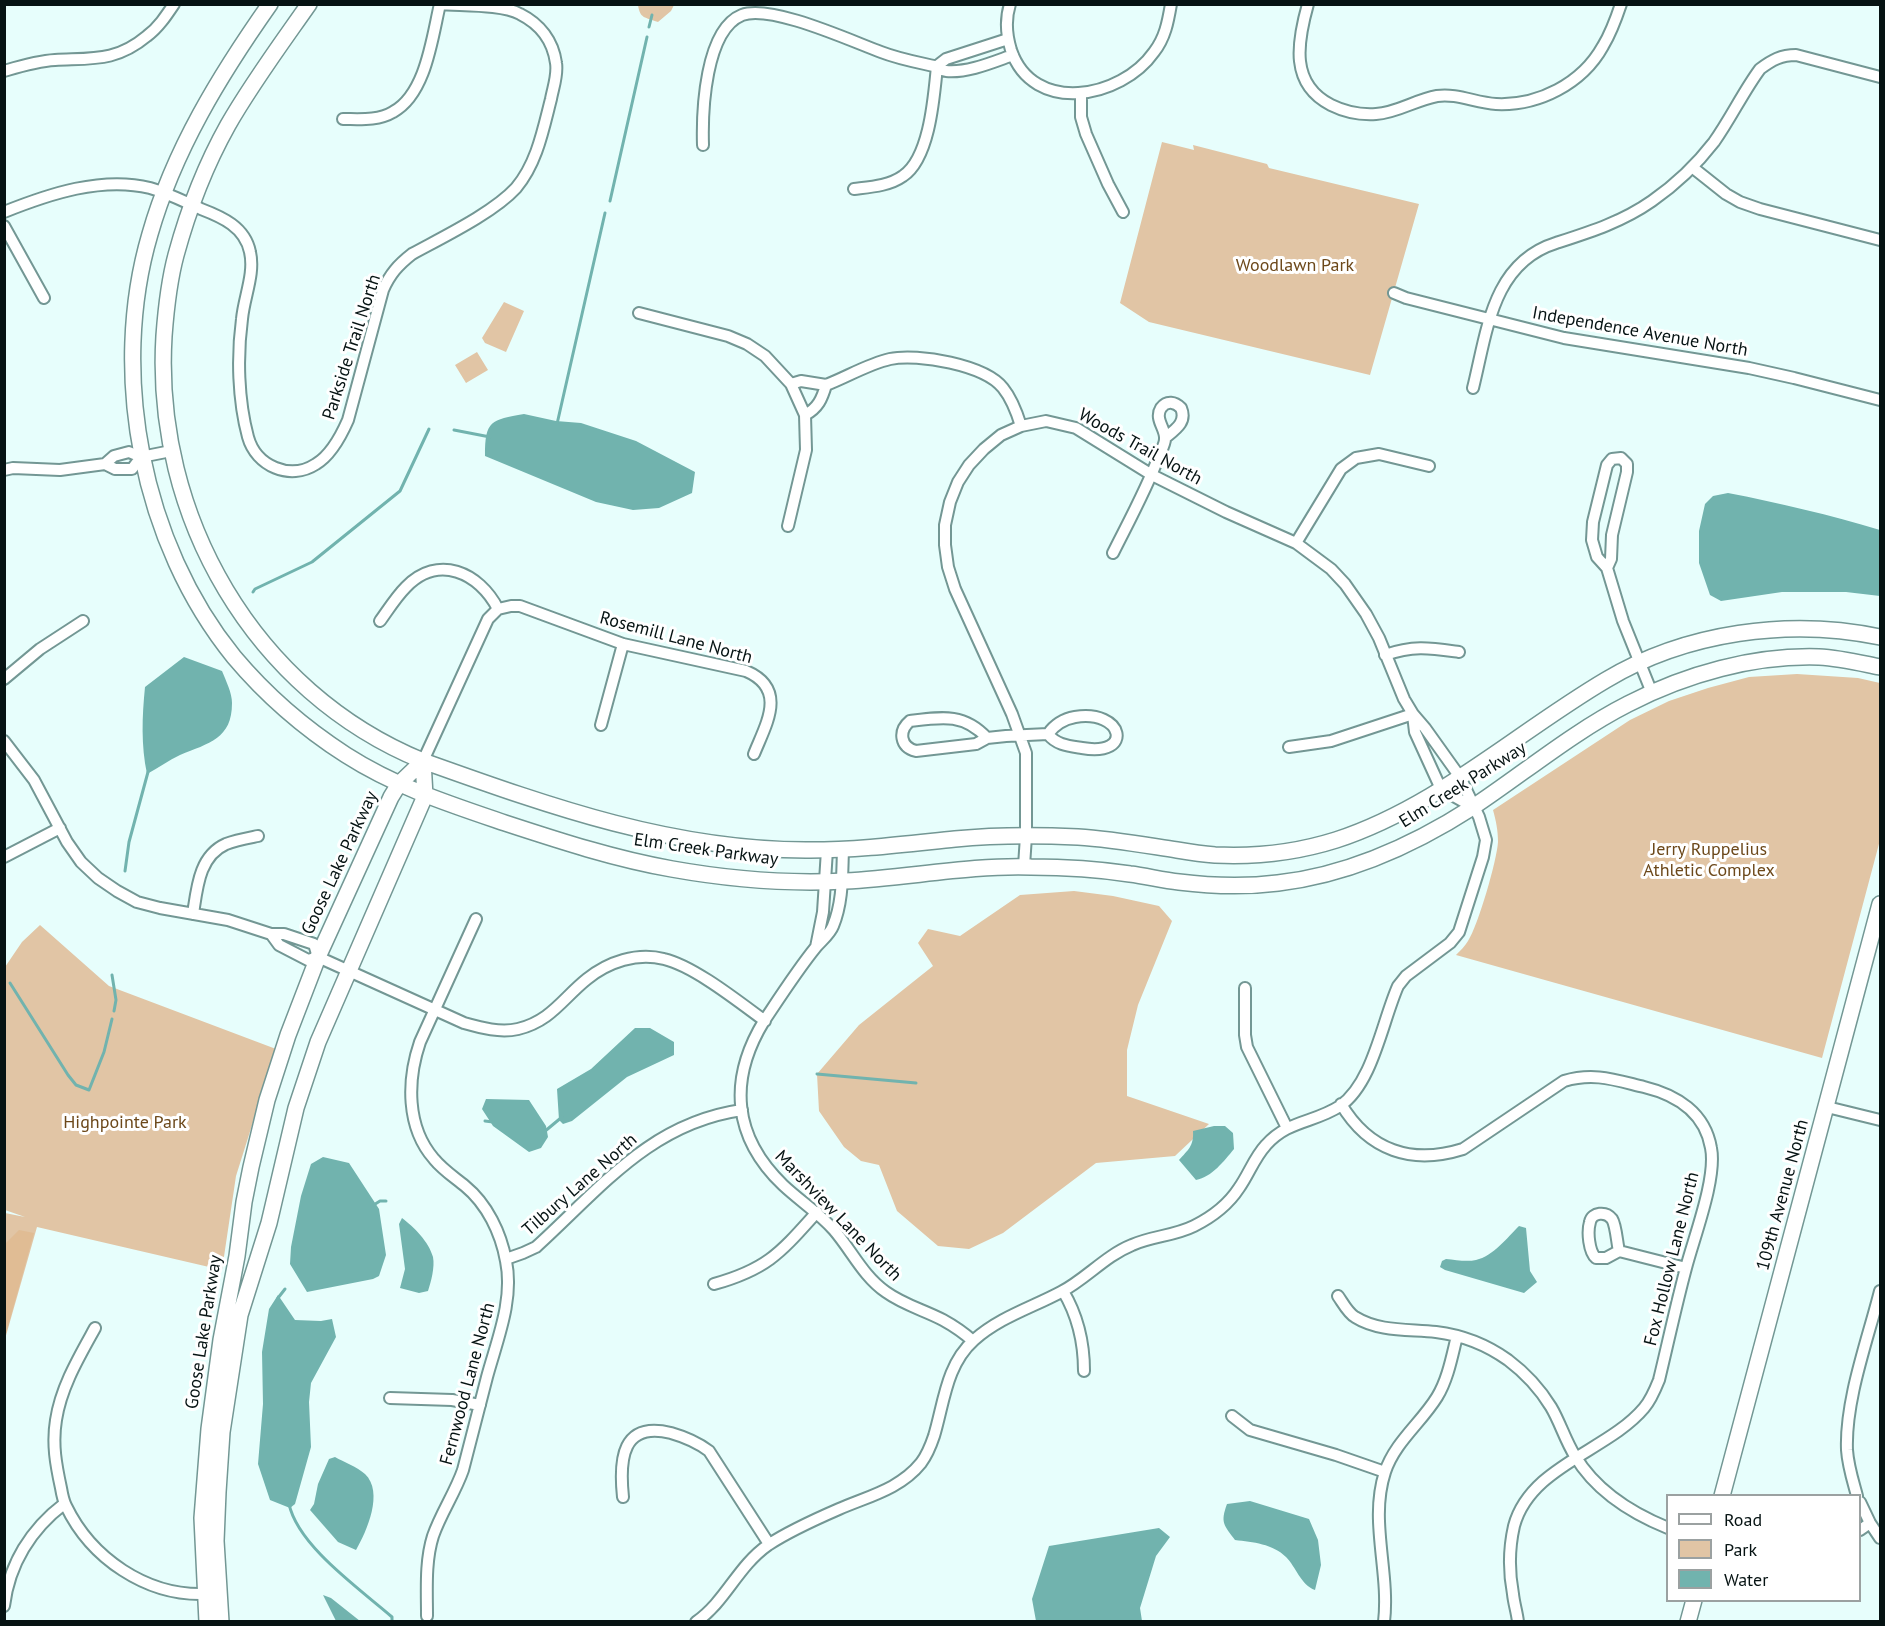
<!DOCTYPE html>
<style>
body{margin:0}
#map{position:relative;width:1885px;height:1626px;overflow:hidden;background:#e7fefc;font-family:"PT Sans",sans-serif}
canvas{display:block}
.frame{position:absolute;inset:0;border:6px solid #061313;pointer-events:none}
.legend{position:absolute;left:1666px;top:1494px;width:195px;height:108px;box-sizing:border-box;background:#fff;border:2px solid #9ba1a1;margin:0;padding:8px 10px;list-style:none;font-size:18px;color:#061313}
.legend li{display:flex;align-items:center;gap:12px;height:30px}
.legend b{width:30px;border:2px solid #9ba1a1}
</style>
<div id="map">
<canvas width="1885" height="1626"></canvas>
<div class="frame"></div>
<ul class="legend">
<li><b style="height:8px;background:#fff"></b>Road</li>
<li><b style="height:16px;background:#e1c5a5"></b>Park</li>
<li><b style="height:16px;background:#71b3ae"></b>Water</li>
</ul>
</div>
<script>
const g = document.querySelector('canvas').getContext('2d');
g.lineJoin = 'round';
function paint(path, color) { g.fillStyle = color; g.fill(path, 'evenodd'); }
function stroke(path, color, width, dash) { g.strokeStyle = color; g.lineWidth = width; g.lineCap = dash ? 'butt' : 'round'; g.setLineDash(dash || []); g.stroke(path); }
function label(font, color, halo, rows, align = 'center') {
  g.font = font + ' "PT Sans",sans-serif'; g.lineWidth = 6; g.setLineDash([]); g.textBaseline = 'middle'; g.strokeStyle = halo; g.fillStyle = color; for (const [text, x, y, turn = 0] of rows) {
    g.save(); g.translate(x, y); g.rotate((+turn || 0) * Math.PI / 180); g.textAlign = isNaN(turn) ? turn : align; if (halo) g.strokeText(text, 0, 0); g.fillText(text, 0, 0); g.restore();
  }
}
paint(new Path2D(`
 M638,5V4L674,5L671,11L658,22C645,17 640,19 638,5Z
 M1162,142L1194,150L1193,145L1267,164L1269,168L1419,204L1370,375L1149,322L1120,303Z
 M504,302L524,311L506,352L485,343L482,338Z
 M477,352L488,370L466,383L455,365Z
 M1797,674L1858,678L1880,683V840L1822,1058L1456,955C1460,951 1465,946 1468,941C1478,926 1497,860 1498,842C1498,830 1496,821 1493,810L1630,720L1669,701L1708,688L1749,677Z
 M1074,891L1113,896L1159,906L1172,921L1138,1005L1127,1050V1096L1209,1124L1175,1156L1096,1163L1003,1233L969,1249L938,1246L897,1211L879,1165L861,1161L844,1147L819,1111L817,1074L859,1025L933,966L918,943L928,929L960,936L1020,895Z
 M40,925L109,986L276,1049L236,1176L222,1270L37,1227L5,1339V1213L25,1217L5,1210V967L22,942Z`), '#e1c5a5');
paint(new Path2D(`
 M19,1230L34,1233L5,1337V1244Z`), '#e0bc94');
paint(new Path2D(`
 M524,414L556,421L581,423L636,441L695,472L692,493L659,508L633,510L596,502L485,456C485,420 491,420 524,414Z
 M1728,493C1780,503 1830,515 1880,530V596L1846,592H1782L1721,601L1710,595L1699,563V531L1705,504L1713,496Z
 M184,657L222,671C226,681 232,693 232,703C232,739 209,743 180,755C169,760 158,768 147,774C141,745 142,717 145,687Z
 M635,1028H650L674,1042V1055L627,1077L572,1121L563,1124L559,1120L557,1089L591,1069Z
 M486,1099L529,1100L546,1126L548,1137L541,1148L529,1152L493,1126L482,1109Z
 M1214,1126H1225L1233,1133L1234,1149C1224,1161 1212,1177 1196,1180L1179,1160C1188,1150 1194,1146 1193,1131Z
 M323,1157L349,1163L379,1209L386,1255L379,1276L373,1279L307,1292L290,1264L291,1247L301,1196L311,1164Z
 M402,1218C414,1227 429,1242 433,1257C435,1267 431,1282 428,1291L419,1293L400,1288L405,1269L399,1224Z
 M1519,1226L1526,1228L1530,1271L1537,1282L1524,1293L1445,1270L1440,1267L1442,1261L1446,1259C1456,1260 1467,1262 1476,1260C1493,1256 1507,1238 1519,1226Z
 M278,1295L295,1320L321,1321L332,1319L336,1337L311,1383L309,1402L311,1447L295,1504L290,1508L270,1500L258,1464L263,1404L262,1352L269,1309Z
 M335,1457C344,1462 357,1467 365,1474C384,1492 367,1531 356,1550L338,1542L310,1510L314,1504L318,1484L329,1459Z
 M1250,1501L1309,1519L1318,1540L1321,1565L1315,1590C1301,1585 1296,1567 1286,1557C1273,1544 1253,1542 1235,1540C1224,1525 1220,1523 1227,1504Z
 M1159,1528L1170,1537L1156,1556L1140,1608L1142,1621H1036L1032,1599L1049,1546Z
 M323,1595L331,1598L360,1621H336Z`), '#71b3ae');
stroke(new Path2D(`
 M649,27L652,15
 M610,201L647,37
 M557,424L605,213
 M454,430L490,437
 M253,592L255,589L312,562L400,491L429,429
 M125,871L129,842L148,772
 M112,975L116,1000L114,1011
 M10,983L68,1075L76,1085L89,1090L104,1052L112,1019
 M817,1074L916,1083
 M485,1121L493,1122
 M544,1132L562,1117
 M372,1206L380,1201H386
 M278,1298L285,1289
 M289,1504C298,1546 360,1589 392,1617V1622`), '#71b3ae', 3);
const street = new Path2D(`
 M1010,4C1005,20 1006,34 1011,50C1033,115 1121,99 1154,52C1165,38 1168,22 1171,4
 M1308,4C1297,43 1290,84 1331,105C1345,112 1360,115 1376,114C1397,113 1415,100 1437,96C1457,93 1476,103 1496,104C1538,106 1582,84 1603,46C1611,33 1616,19 1621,4
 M937,66L946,59L1008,39
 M4,71C21,66 37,61 55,60C92,58 116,62 147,36C158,28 166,16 174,4
 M1081,94V117L1086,134L1108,184L1123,212
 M343,119C359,119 378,121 393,112C426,94 432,38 440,4
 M703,145C702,111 705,30 742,15C771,4 851,41 881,52C899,59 916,62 934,66C939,67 942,71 946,71C968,73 993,62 1013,55
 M1692,167L1726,194L1740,202L1760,209L1880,240
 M854,189C870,187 889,186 903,176C930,158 934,96 937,66
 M4,212C49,194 102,176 150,188C168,193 185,202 201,209C222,217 245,227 250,252C255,274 244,297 242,319C237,356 238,400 248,437C256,466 290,481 316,464C331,455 341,436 348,420L383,290C390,274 398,265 412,254C443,237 493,213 516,188C537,163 543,130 551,99C553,88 558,75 556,63C553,41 540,24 520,14C502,4 461,6 439,4
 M4,226L44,298
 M1394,293L1406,298L1564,338L1749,368L1794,378L1880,400
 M639,313L728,336L747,344L765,356L791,384
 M801,381L826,385C822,399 818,408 805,415L791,384Z
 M826,385C847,377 868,364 890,359C918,353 985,365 1003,388C1012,399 1017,413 1021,426
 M1473,388C1487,332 1492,263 1556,243C1590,232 1622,222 1652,201C1675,185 1697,164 1714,142C1731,118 1743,92 1760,69C1772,60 1781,55 1796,55L1880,77
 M105,464L115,469H132L141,457
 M4,470L13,468L60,470L105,464L114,456L129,452L141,457L171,451
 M788,526L806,450L805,415
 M1296,543L1341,469L1356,458L1379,454L1429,466
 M1113,553C1129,521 1146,490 1159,456C1161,451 1165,444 1165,439C1166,429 1154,419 1161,408C1167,400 1175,402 1181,408C1187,422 1176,429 1165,438
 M1607,568L1611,559L1612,535L1627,472V464L1621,458L1612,459L1607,465L1593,522L1592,540L1597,557L1607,568L1623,621L1652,693
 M380,621C388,610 396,597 406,587C438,554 479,572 498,609
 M1385,655C1414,645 1430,648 1459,652
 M4,679L40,649L83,621
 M1413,715L1415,732L1441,789L1473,807
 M601,725L623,644
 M987,738C964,713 942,717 910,721C898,731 900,747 916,751L976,744L987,738L1006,736L1048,734C1055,724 1064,719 1075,717C1123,709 1135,757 1082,748C1069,746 1056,745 1048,734
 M4,741L34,780L67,842L81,862L98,878L117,891L137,902L160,908L228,920L271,934H284L314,944L318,957
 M1289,747L1331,741L1413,714
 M423,761L488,619L498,609L511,606H520L623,644L746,671C788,689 766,724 754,754
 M843,850C842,875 843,902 833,926C830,934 822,940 816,947C798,969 780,997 764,1021C728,1080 733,1137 783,1185C800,1201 819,1213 834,1230C852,1251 863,1276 886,1292C904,1305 924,1310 943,1320C954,1326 964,1333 973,1341
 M4,857L60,828
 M193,914C197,888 199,856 226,844C236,840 248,838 258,836
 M271,934L279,945L308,960L318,957
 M816,947L823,912L827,850
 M318,957L464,1023C482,1028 500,1033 518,1029C551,1021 563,998 587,979C608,962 637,952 664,959C694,966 739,1002 765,1021
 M1245,988V1035L1247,1047L1287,1128
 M1341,1104C1369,1151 1412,1165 1463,1149L1564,1081C1594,1072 1615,1080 1644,1087C1677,1095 1705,1113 1711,1148C1717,1178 1694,1237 1686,1268C1676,1305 1668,1343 1659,1380C1655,1390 1651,1400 1644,1408C1608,1451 1530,1466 1514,1526C1509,1548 1509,1573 1513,1594C1514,1604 1517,1612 1518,1622
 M1827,1107L1880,1120
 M1619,1251C1617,1243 1616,1225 1612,1219C1606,1211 1592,1212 1590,1222C1587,1232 1589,1252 1596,1258H1606L1619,1251L1686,1268
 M506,1259L523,1253L536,1247C600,1189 650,1123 742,1110
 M714,1284C768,1269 781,1252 817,1212
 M1063,1291C1078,1316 1084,1342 1084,1371
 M1338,1296C1343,1303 1348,1313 1355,1317C1379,1332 1409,1329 1436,1332C1461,1335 1487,1345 1508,1360C1524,1372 1540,1389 1551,1407C1560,1422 1565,1440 1575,1456C1596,1491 1631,1513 1668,1528
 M95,1328C79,1357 61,1387 56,1420C52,1444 56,1465 61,1488C62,1494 63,1500 66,1506C91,1558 146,1596 205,1594
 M390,1398L452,1400L480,1405
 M1232,1416L1250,1430L1336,1455L1385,1472
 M1857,1496C1853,1481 1848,1466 1847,1450C1845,1400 1868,1339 1880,1291
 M623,1497C619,1459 622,1421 671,1433C685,1437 697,1442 709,1451L769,1544
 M1860,1502L1870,1523L1880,1538
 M1860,1530L1870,1523
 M4,1606C9,1564 31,1529 64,1504
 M427,1616C427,1590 425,1561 433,1536C441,1513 455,1493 463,1470C471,1439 479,1408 487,1377C497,1340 514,1300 506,1261C501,1233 487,1204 465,1186C454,1177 443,1170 434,1159C406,1127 407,1080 420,1042L476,919
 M696,1622C726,1601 737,1567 768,1545C789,1531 816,1519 839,1509C869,1496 900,1489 921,1463C927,1455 931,1445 934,1436C944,1403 946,1365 974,1340C1000,1317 1031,1308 1061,1292C1086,1279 1105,1256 1132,1245C1152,1236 1174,1236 1194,1226C1212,1217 1228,1205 1239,1188C1249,1174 1254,1158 1266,1145C1288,1120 1314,1123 1340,1106C1373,1083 1382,1022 1398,986L1406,976L1450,943L1459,932L1483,857L1486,840L1479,817L1460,777L1425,728L1413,714L1404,699L1379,638L1366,614L1345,584L1331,569L1296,543L1226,512L1152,475L1076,428L1046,421L1021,426L1001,435L984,449L969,465L958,482L950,502L945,525V545L948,567L955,589L1012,714L1026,753V836L1024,866
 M1384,1622C1390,1571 1369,1521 1385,1472C1395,1442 1421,1423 1437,1397C1448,1379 1452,1356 1457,1336`);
const secondary = new Path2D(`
 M270,4C220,75 174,150 150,234C109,373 142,544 234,657C266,695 304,728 346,755C396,787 449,804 505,823C560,841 615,859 672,869C728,879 788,884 845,881C907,878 969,865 1031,867C1064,867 1097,869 1130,874C1146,876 1162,880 1179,882C1211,886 1246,887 1278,883C1348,875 1414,845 1473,807C1524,773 1573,732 1628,704C1686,674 1754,655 1819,657C1840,658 1860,663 1880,667
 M309,4C281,44 252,83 228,125C205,166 188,211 176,255C169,281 166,309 164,336C153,516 254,692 423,761C549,806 674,851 810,850C859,850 906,844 955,839C995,835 1037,835 1078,837C1111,839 1144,845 1177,850C1189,852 1202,854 1215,855C1255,857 1298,852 1336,840C1437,807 1516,733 1606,680C1686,632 1789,618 1880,637
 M1722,1496L1880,904
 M207,1622L202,1518L209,1429L221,1340L237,1256L244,1202L251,1167L267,1100L288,1035L318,957L391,797L399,784L423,761
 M221,1622L216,1541L218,1492L222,1432L240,1315L269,1223L296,1108L318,1042L425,796L423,761
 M1688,1622L1694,1600`);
stroke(street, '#739794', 14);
stroke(secondary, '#739794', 18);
stroke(street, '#fff', 10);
stroke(secondary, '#fff', 15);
label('18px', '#6c481a', '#fff', [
 ["Woodlawn Park",1295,266],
 ["Jerry Ruppelius",1709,850],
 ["Athletic Complex",1709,871],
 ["Highpointe Park",125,1123]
]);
label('18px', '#061313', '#fff', [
 ["Independence Avenue North",1640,332,10],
 ["Parkside Trail North",352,347,-72],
 ["Woods Trail North",1140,447,29],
 ["Rosemill Lane North",676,638,15],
 ["Elm Creek Parkway",1463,785,-32],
 ["Elm Creek Parkway",706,850,8],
 ["Goose Lake Parkway",340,863,-65],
 ["Tilbury Lane North",580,1185,-41],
 ["109th Avenue North",1783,1195,-75],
 ["Marshview Lane North",838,1216,46],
 ["Fox Hollow Lane North",1672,1259,-76],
 ["Goose Lake Parkway",204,1332,-81],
 ["Fernwood Lane North",468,1384,-75]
]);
</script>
